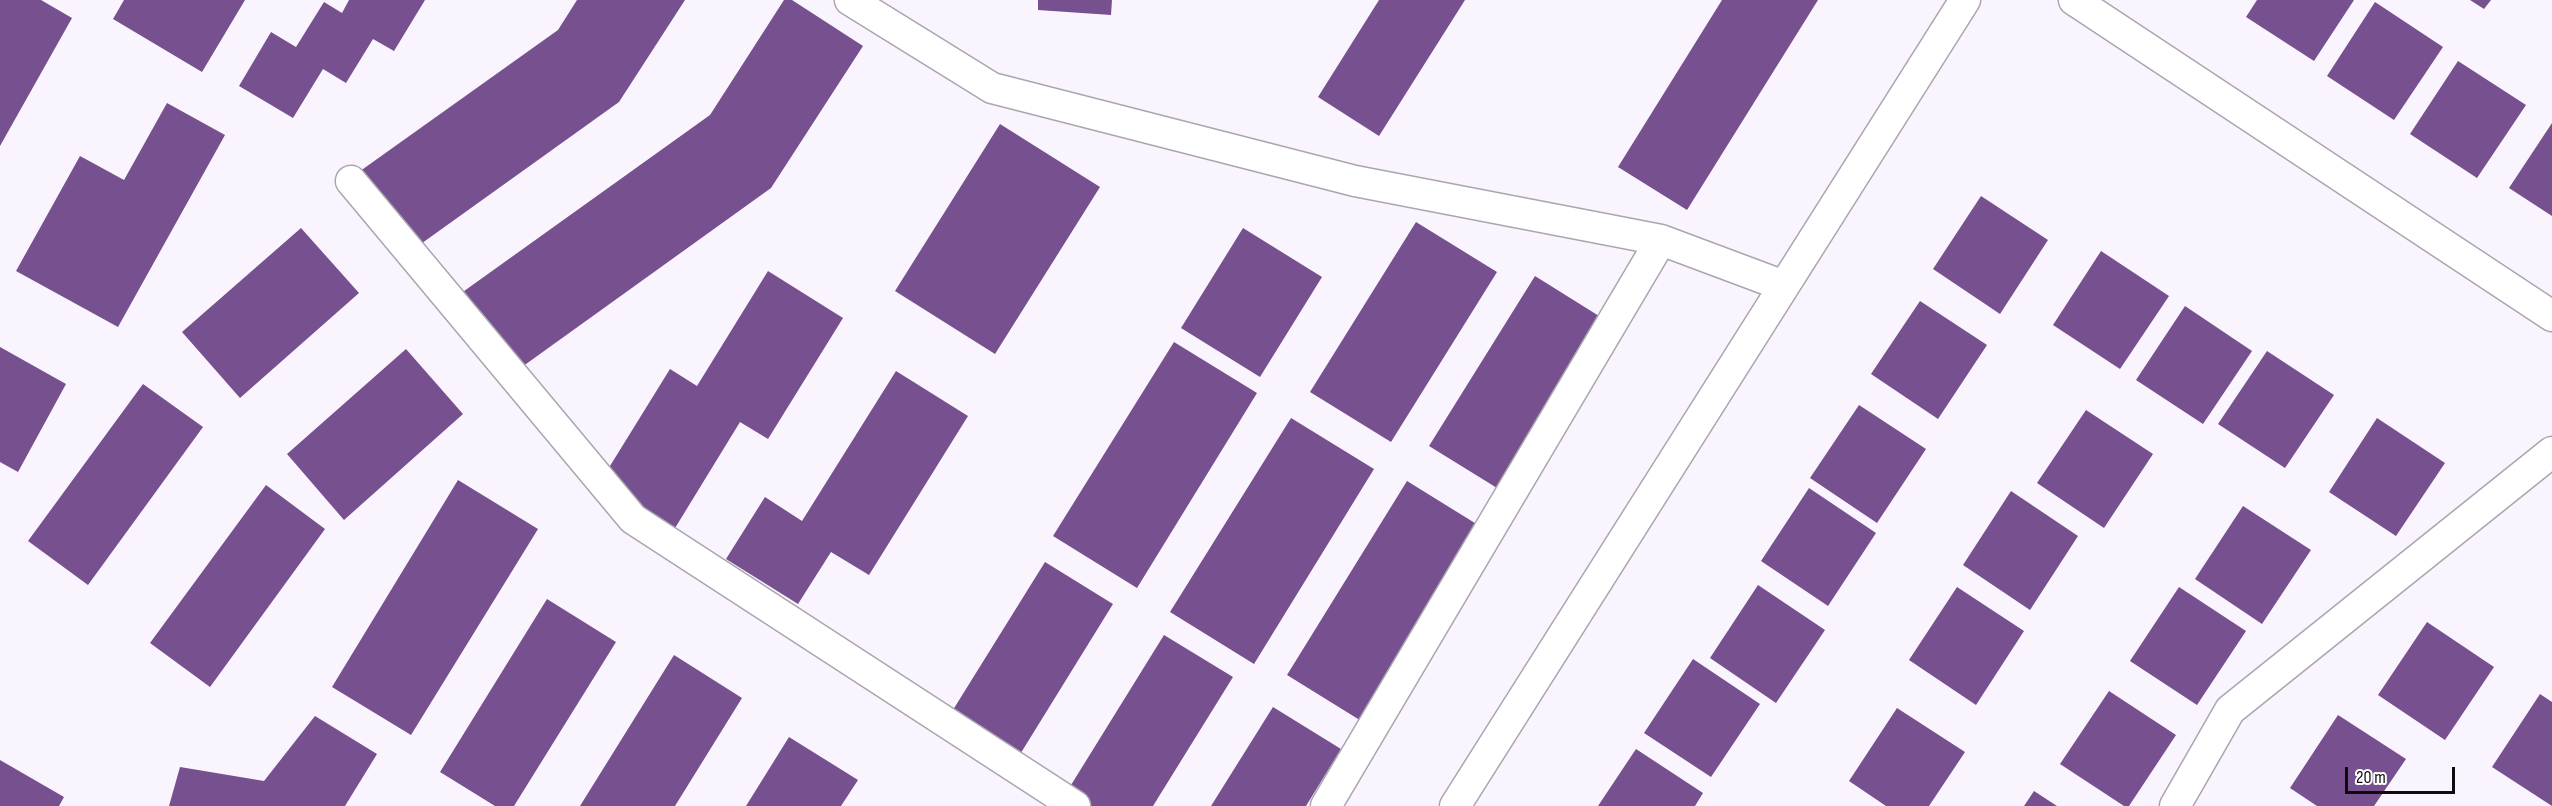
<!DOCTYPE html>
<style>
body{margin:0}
#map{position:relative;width:2552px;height:806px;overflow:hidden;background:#faf4fe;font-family:"Sofia Sans Condensed",sans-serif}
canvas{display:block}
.scale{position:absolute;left:2345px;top:767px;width:110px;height:27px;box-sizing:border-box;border:3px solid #0d0b0e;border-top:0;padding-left:8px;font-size:18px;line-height:21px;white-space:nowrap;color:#0d0b0e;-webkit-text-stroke:4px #fff;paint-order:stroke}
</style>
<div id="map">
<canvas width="2552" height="806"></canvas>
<div class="scale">20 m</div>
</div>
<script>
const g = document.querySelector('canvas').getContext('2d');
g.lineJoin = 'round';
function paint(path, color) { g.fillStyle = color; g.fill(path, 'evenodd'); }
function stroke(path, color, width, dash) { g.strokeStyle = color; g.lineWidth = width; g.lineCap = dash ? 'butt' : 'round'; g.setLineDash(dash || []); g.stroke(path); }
paint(new Path2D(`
 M0,0H41L72,18L0,146Z
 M124,0H245L202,72L113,19Z
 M349,0H425L394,51L373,39L346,83L323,69L293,118L239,86L271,32L296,47L324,2L342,13Z
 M577,0H685L619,102L404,256L349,179L558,30Z
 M784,0H792L863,46L771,188L501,382L446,304L710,115Z
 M1038,0H1112L1111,15L1038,10Z
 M1379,0H1465L1379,136L1318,97Z
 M1722,0H1818L1687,210L1618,167Z
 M2257,0H2354L2314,61L2246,17Z
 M2470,0H2491L2484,9Z
 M2375,2L2443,47L2394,120L2327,76Z
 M2458,61L2526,105L2477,178L2410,134Z
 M167,103L225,135L118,327L16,271L80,156L124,180Z
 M2552,123V216L2509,188Z
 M1000,124L1100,187L995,354L895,291Z
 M1981,196L2048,240L2000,314L1933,269Z
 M1416,222L1497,272L1391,442L1310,392Z
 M301,228L359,293L240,398L182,332Z
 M1243,228L1322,277L1260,377L1181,328Z
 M2101,251L2169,296L2120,369L2053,325Z
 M768,271L843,318L768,439L740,422L672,533L597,487L670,369L697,386Z
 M1535,276L1615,326L1510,496L1429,446Z
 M1920,301L1987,345L1938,419L1871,374Z
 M2185,306L2252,351L2203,424L2136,380Z
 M1174,342L1257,393L1137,588L1053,536Z
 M0,347L66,384L18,472L0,462Z
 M406,349L463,414L344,520L287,454Z
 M2267,351L2334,395L2285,468L2218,424Z
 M896,371L968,416L869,575L831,552L798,604L726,559L765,497L802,521Z
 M143,384L203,427L88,585L28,541Z
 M1859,405L1926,449L1877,523L1810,478Z
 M2086,410L2153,454L2104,528L2037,483Z
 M1291,418L1374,469L1254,664L1170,612Z
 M2377,418L2445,463L2396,536L2329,492Z
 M458,480L538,529L411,735L332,687Z
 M1407,481L1491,533L1371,727L1287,675Z
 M266,485L325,529L210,687L150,643Z
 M1809,488L1876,533L1828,606L1761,561Z
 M2011,491L2078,536L2030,610L1963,565Z
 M2243,506L2311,550L2262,624L2195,579Z
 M1045,562L1113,604L1006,777L938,734Z
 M1758,585L1825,630L1776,703L1710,658Z
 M1957,587L2024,631L1976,705L1909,660Z
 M2179,587L2246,631L2197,705L2130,661Z
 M547,599L616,642L514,806H495L440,772Z
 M2427,622L2494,667L2445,740L2378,695Z
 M1164,635L1233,677L1153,806H1058Z
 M674,655L742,698L675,806H580Z
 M1693,659L1760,704L1711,777L1644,733Z
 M2109,691L2176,735L2129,806H2124L2060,764Z
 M2540,694L2552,702V806L2492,767Z
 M1273,707L1341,749L1306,806H1211Z
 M1897,708L1965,752L1929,806H1886L1849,781Z
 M2338,715L2406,759L2374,806H2317L2290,788Z
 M315,716L377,754L345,806H169L180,767L264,781Z
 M789,737L858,780L841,806H746Z
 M1636,749L1703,793L1695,806H1598Z
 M0,760L64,797L59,806H0Z
 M2034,791L2057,806H2024Z`), '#76508f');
const minor = new Path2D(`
 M850,0L992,88L1355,181L1661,240
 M2074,0L2552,316
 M351,181L633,519L1075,806
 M1326,806L1661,240L1784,286
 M1455,806L1965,0
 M2175,806L2230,710L2552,452`);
stroke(minor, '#aaa5af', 33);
stroke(minor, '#fff', 30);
</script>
